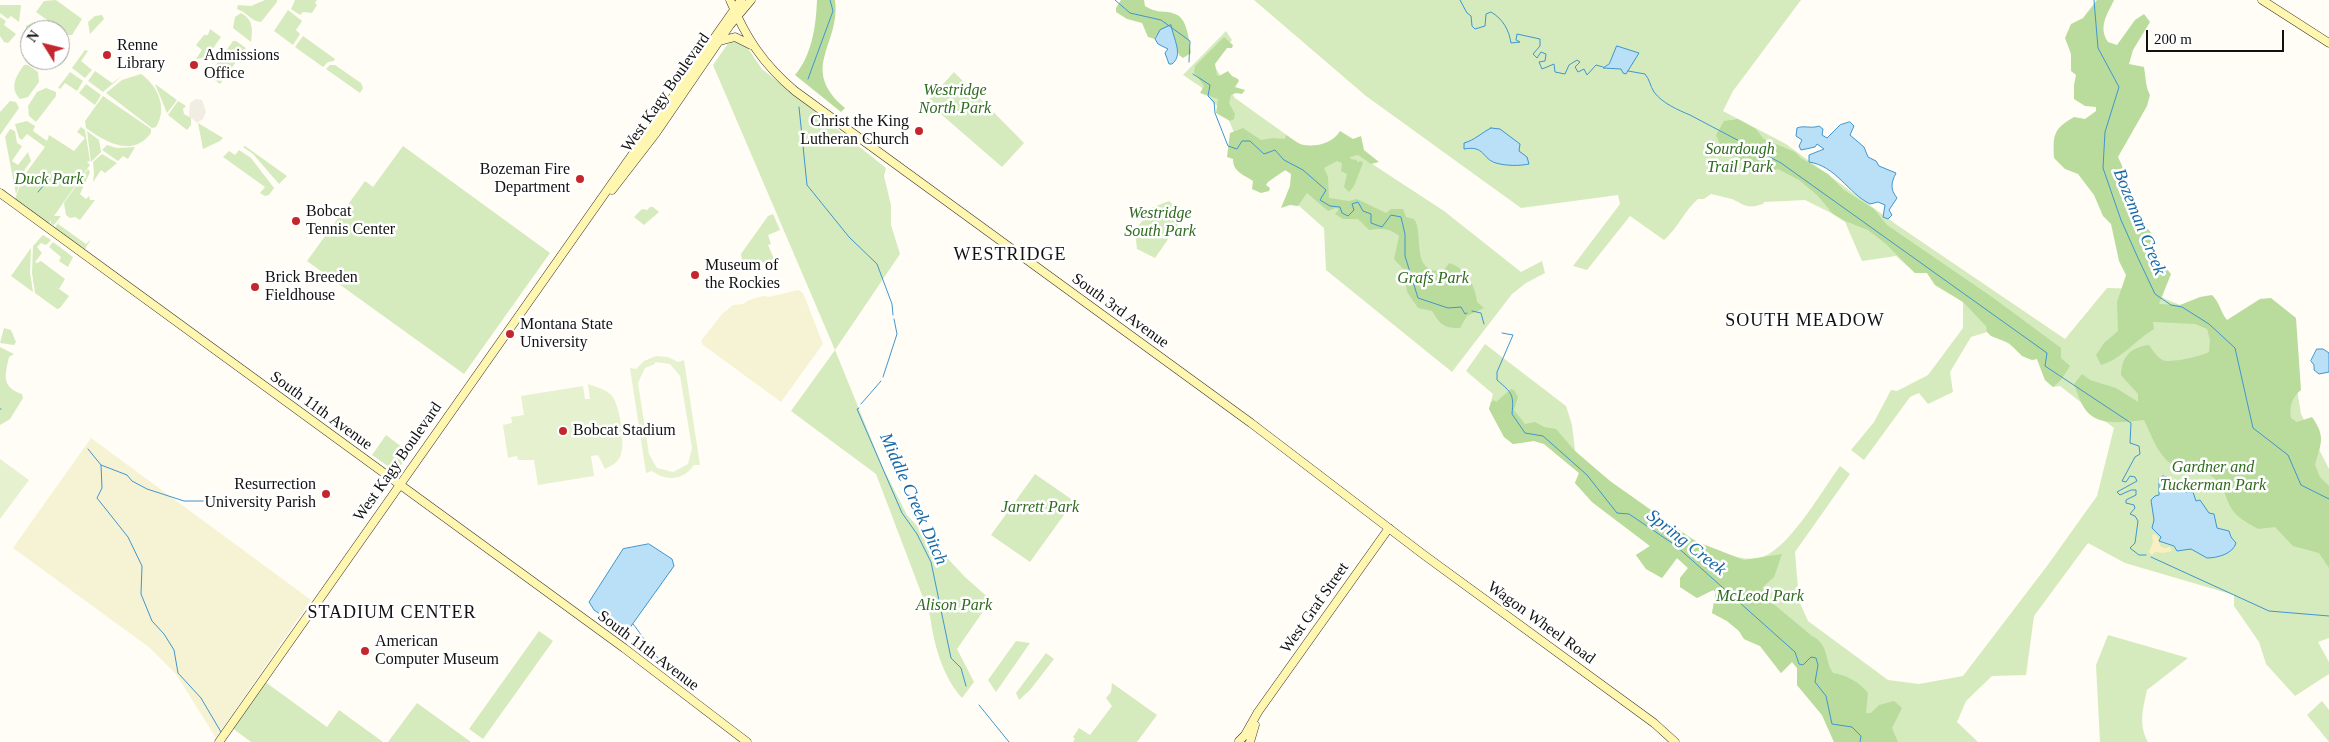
<!DOCTYPE html>
<style>
body{margin:0}
#map{position:relative;width:2329px;height:742px;overflow:hidden;background:#fffdf5;font-family:"Times New Roman",serif}
canvas{display:block}
.north{position:absolute;left:20px;top:20px;width:50px;height:50px;box-sizing:border-box;background:#fff;border:1px solid #a0a0a0;border-radius:50%;rotate:306deg;font-size:14px;font-weight:700;line-height:20px;text-align:center;color:#111}
.north::after{content:'';display:block;margin:auto;width:18px;height:22px;background:#c4262e;clip-path:polygon(50% 0,100% 100%,50% 72%,0 100%)}
.scale{position:absolute;left:2146px;top:30px;width:138px;height:22px;box-sizing:border-box;border:2px solid #111;border-top:0;padding-left:6px;font-size:15px;line-height:18px;white-space:nowrap;color:#111;-webkit-text-stroke:4px #fff;paint-order:stroke}
</style>
<div id="map">
<canvas width="2329" height="742"></canvas>
<div class="north">N</div>
<div class="scale">200 m</div>
</div>
<script>
const g = document.querySelector('canvas').getContext('2d');
g.lineJoin = 'round';
function paint(path, color) { g.fillStyle = color; g.fill(path, 'evenodd'); }
function stroke(path, color, width, dash) { g.strokeStyle = color; g.lineWidth = width; g.lineCap = dash ? 'butt' : 'round'; g.setLineDash(dash || []); g.stroke(path); }
function label(font, color, halo, rows, align = 'center') {
  g.font = font + ' "Times New Roman",serif'; g.lineWidth = 5; g.setLineDash([]); g.textBaseline = 'middle'; g.strokeStyle = halo; g.fillStyle = color; for (const [text, x, y, turn = 0] of rows) {
    g.save(); g.translate(x, y); g.rotate((+turn || 0) * Math.PI / 180); g.textAlign = isNaN(turn) ? turn : align; if (halo) g.strokeText(text, 0, 0); g.fillText(text, 0, 0); g.restore();
  }
}
paint(new Path2D(`
 M798,290L803,293L823,344L781,402L703,345L701,341L722,314L733,305L743,304L749,300L763,296L769,297Z
 M91,438L311,600L216,738L176,674L150,648L13,548Z`), '#f6f3d4');
paint(new Path2D(`
 M56,0L82,19L72,35H68L36,12L44,1Z
 M265,0H277V2L261,22C252,22 247,12 237,9L238,5L251,6Z
 M295,0H317L315,3L317,5L312,13L303,12L300,15L291,9Z
 M1254,0H1801L1733,91L1723,111L1786,144L1897,225L2065,339L2107,288L2142,289L2291,352L2301,414L2329,469V638L2318,642L2329,662V674L2295,696L2266,664L2259,642L2234,606V595L2125,563L2088,543L2034,616L2026,675L1992,676L1966,701L1957,722L1978,742H1834L1822,715L1797,685V668L1792,662L1781,673L1760,646L1744,639L1739,631L1727,621L1712,613L1716,592L1713,590L1697,598L1680,587V578L1688,568L1677,558L1662,578L1646,569L1636,555L1650,546L1592,502L1575,483L1579,473L1544,444L1534,441L1513,444L1504,437L1489,409L1493,394L1466,371L1485,344L1566,406L1572,425L1575,451C1609,482 1716,572 1762,557C1789,549 1823,489 1840,466L1850,474L1795,552L1799,601L1808,621L1888,680L1919,684L1963,676L2047,566L2097,496L2114,428L2060,386L2053,387L2045,380L2037,359C2024,362 2019,350 2009,344C2002,339 1994,338 1987,332L1971,337L1950,372L1953,392L1928,404L1919,393L1910,397L1864,460L1851,450L1874,422L1891,390L1897,391L1928,375L1963,328V302L1935,285L1927,273H1915L1896,256L1862,261L1845,222L1833,214L1805,200L1764,202L1763,204C1746,209 1747,206 1732,199C1725,197 1718,196 1711,194L1704,199H1698C1684,211 1678,228 1664,240L1630,216L1587,270L1573,266L1620,204L1618,195L1521,208L1366,96Z
 M0,5H21L19,22L11,16L8,19L0,13Z
 M288,10L302,21L296,30L300,34L293,45L274,31Z
 M241,13C253,19 253,30 251,42L233,28L235,17Z
 M102,15L104,19L90,34L88,22L95,16Z
 M0,17L6,21L4,25L16,34L8,43L4,42L0,36Z
 M34,22H45L51,26V30L37,28L30,30V35L27,32L26,26Z
 M210,29L221,37L207,57L196,59L202,50L196,45L204,35H208Z
 M1226,31L1232,40L1213,64L1235,98L1302,146L1327,148L1335,137L1363,158L1444,211L1521,272L1542,261L1545,273L1526,283L1512,294L1452,372L1326,270L1324,228L1289,197L1292,173L1286,170L1268,180L1235,135L1225,111L1213,103L1201,87L1183,75Z
 M303,36L335,59L334,61L328,62L323,67L295,47Z
 M60,40L65,43C66,56 59,65 47,68L32,63L34,60H60Z
 M734,40L745,44L762,69L886,168L884,176L891,205V225L900,254L835,350L883,468L907,515L965,577L991,600L957,649L974,682L962,698C942,676 934,644 930,616L876,474L791,411L835,350L713,65L727,45Z
 M233,41H236L246,48L220,84L211,77L210,73Z
 M85,50L88,51L81,61L92,70L85,78L72,68Z
 M24,65H28L38,72L39,82L28,97L20,99C9,88 16,76 24,65Z
 M330,65H335L361,83L363,88L360,93L326,69Z
 M95,71L112,83L122,76L103,92L88,81Z
 M70,72L83,81L77,91L65,83L60,89L58,88Z
 M954,72L1024,143L1002,167L927,102Z
 M141,74C158,86 168,108 156,127L152,128L106,93L122,80Z
 M86,84L101,95L95,105L79,93Z
 M155,84L177,100L167,113Z
 M46,88L56,92V96L36,122L29,116L28,106L37,92Z
 M103,96L151,129V133C133,158 105,142 86,128L85,121Z
 M10,101L16,102L19,108L0,135V112Z
 M178,101L186,106L183,109L184,114L191,118V125L187,130L168,115Z
 M27,121L35,126L33,131L47,141L49,135L74,151L85,138L77,132L81,127L85,130L90,161L87,162L90,165L54,216H61L54,225L51,224V220L48,224L15,199L23,177L45,147L27,134L22,140L19,138L15,124Z
 M198,123L223,138L220,141L203,149Z
 M10,129L15,131L17,143L22,146L12,161L18,165L28,152L31,161L25,169L16,194L5,137Z
 M87,131L99,140L101,152L91,162Z
 M107,145L117,148L135,147L128,159L123,156L118,161L102,150Z
 M245,146L287,176L279,184L253,154L243,147Z
 M403,146L550,253L464,374L307,261L365,181L373,187Z
 M239,150L251,158L274,188L269,195L265,196L260,193L265,187L223,157L229,151L235,155Z
 M102,154L117,163L105,173L101,170L93,182L94,173L93,162Z
 M88,169L90,172L80,194L86,199L89,196L90,200H95L80,220L75,217L70,218L66,215L64,203Z
 M1169,201L1185,215L1155,258L1137,249L1135,231L1151,208Z
 M650,207H653L659,212L644,225L634,217L642,209L647,210Z
 M773,214L780,230L768,235L771,244L768,245L774,259L761,263L763,268H739L742,260L741,254L768,216Z
 M60,219L58,224L86,244L91,239L85,249L55,228Z
 M43,235L51,240L46,245L41,243L37,247L42,253L35,262L37,263L41,261L65,279L59,289L69,296L60,308L57,309L35,293L32,273L33,246Z
 M53,242L73,257L68,267L59,261L61,257L49,247Z
 M31,248L30,273L33,292L11,276Z
 M4,328L11,330L16,342L14,345L0,343Z
 M0,347L14,354L9,357C5,375 1,387 22,394L23,398L10,419L0,425Z
 M386,435L410,453L396,472L372,455Z
 M1035,474L1074,501L1030,562L991,535Z
 M539,631L553,641L483,739L469,729Z
 M2108,635L2188,658L2147,690C2143,709 2138,724 2148,742H2100L2096,665Z
 M1016,641L1030,643L996,692L988,680Z
 M1046,653L1054,659L1030,690L1019,700L1016,693Z
 M264,681L327,727L339,710L383,742H251L231,727Z
 M1112,683L1157,715L1137,742H1073L1075,739L1073,737L1079,728L1090,735L1112,706L1106,698L1111,692Z
 M2322,701L2329,710V742L2307,715Z
 M417,703L471,742H388Z`), '#d5ebbd');
paint(new Path2D(`
 M817,0H835C841,45 798,68 845,108L841,112L795,75C812,55 816,26 817,0Z
 M1121,0H1144L1145,6C1160,15 1163,9 1175,14C1188,18 1189,42 1191,53L1183,58L1179,55L1173,37L1156,35L1155,39L1148,37L1142,23L1127,19L1116,12V8Z
 M2097,0H2114C2107,15 2098,27 2108,42L2117,45L2135,20L2144,14L2150,22L2133,50L2129,64L2144,67C2146,78 2145,85 2150,95L2147,106L2118,157C2127,174 2127,188 2133,205C2137,217 2145,224 2152,234V260L2162,263L2171,274L2159,304L2180,305L2200,297L2212,295C2220,303 2220,311 2227,320L2260,299L2271,298L2296,318L2301,390C2292,397 2289,407 2291,418L2297,422L2312,417C2326,437 2321,443 2315,465L2320,477L2329,486V568L2319,553L2293,546L2275,527L2258,529C2231,514 2231,511 2221,483C2216,480 2210,474 2204,473C2199,472 2193,473 2188,472C2161,465 2155,443 2144,420C2124,422 2095,428 2083,406C2079,400 2077,391 2074,384L2082,374L2090,380L2116,388L2138,402V394L2121,375C2122,356 2130,348 2149,345C2153,350 2158,360 2166,361C2174,362 2202,356 2209,352L2210,340L2207,329L2195,324L2153,322L2154,329C2135,340 2122,359 2101,365L2096,355L2104,343L2118,331L2117,302L2126,275L2119,261L2111,224L2103,216L2094,195L2078,174L2065,169L2054,158C2053,135 2053,129 2074,117L2085,119L2096,111V107L2085,106L2074,99V85L2076,75L2071,71V54L2065,38L2071,24L2083,18Z
 M1224,37L1233,45L1232,48H1227L1215,64L1217,75L1219,76L1228,71L1232,76L1238,79L1239,81L1235,87L1245,90L1242,94L1236,93L1231,95L1229,103L1235,114L1234,119L1230,121L1216,113L1218,99L1200,93L1204,86L1194,72L1195,66Z
 M1738,119L1756,129L1764,139L1795,152L1801,158L1828,174L1844,190L1874,209L1887,225L1992,297L2061,348V358L2070,366L2061,380L2053,387L2045,380L2037,359L2032,360L2022,356L2009,343L1991,336L1987,332L1986,326L1963,302L1935,285L1927,273H1915L1886,244L1868,230L1845,221L1833,214L1817,195L1799,180L1778,169L1766,173L1750,168L1721,146L1716,135L1724,121Z
 M1243,128L1261,140L1273,138L1285,139L1286,135C1291,138 1298,144 1304,145C1317,147 1333,143 1340,131L1353,139L1361,136L1364,150L1379,162L1371,164L1358,155L1350,157L1351,159L1357,160V162L1361,161L1363,163L1354,186L1349,192L1344,187L1347,174L1341,171L1342,163L1337,161L1324,168L1328,177L1329,198L1349,201L1357,199L1386,213L1391,209H1403L1406,217L1414,219C1424,232 1411,269 1437,271C1443,272 1446,268 1449,263C1465,267 1476,287 1477,302L1484,308L1467,316L1460,328C1444,329 1440,324 1432,311L1418,308L1407,292L1404,270L1394,259L1399,236C1390,228 1381,228 1369,230L1358,219H1343L1335,214L1339,209L1336,208L1328,211L1307,193L1298,206L1290,205L1281,208L1290,186L1291,174L1285,170L1268,182L1266,185L1270,188L1269,191L1261,193L1252,189L1253,181C1243,174 1233,172 1233,159L1227,157L1230,133Z
 M1511,389L1514,390L1518,397L1514,410L1525,424L1535,422L1544,427L1556,429L1575,451L1610,481L1695,541L1744,560L1782,554L1774,577L1763,587L1765,597L1812,636C1829,644 1824,659 1833,673C1847,675 1859,682 1868,693L1866,713H1871L1879,705L1894,701L1902,708L1892,728L1898,742H1834L1822,715L1797,685V668L1792,662L1781,673L1760,646L1744,639L1739,631L1727,621L1712,613L1716,592L1713,590L1697,598L1680,587V578L1688,568L1677,558L1662,578L1646,569L1636,555L1650,546L1592,502L1575,483L1579,473L1544,444L1534,441L1513,444L1504,437L1489,409L1491,402L1494,400L1496,402Z`), '#b9dc9c');
paint(new Path2D(`
 M2155,534L2158,537L2160,546L2165,548L2170,547L2172,551L2163,553L2155,552L2152,555L2149,552L2153,542L2152,535Z`), '#fbeec1');
paint(new Path2D(`
 M656,356L668,357L678,362L684,360L700,465H694C684,480 666,482 652,471L646,473L630,368L636,369L644,361ZM655,362L670,364L680,376L692,448L688,464L673,472L657,468L649,454L638,383L645,368L655,364Z
 M588,384C596,387 606,389 612,396C620,405 626,446 620,457C617,463 611,466 605,469L598,455L591,456L594,476L538,485L534,460H518L517,456L508,458L503,425L512,423L511,417L524,415L521,396L583,386L585,399H590Z
 M0,459L29,480L0,519Z`), '#e6f2cf');
paint(new Path2D(`
 M196,99L202,100L206,112L203,119L197,123L189,116L190,103Z`), '#f1ede2');
const water = new Path2D(`
 M1171,25C1173,38 1184,55 1172,64H1169L1165,53L1168,49L1158,44L1155,39L1160,30Z
 M1617,46L1639,53L1626,74L1623,73L1621,69L1603,68L1609,64Z
 M1850,122L1854,126L1850,135L1864,147L1868,157L1876,161L1879,166L1896,173C1891,183 1890,189 1897,198L1889,210L1892,215L1888,219L1883,217L1885,205L1878,202L1870,204C1848,193 1836,166 1809,162V155L1824,149L1817,144L1815,147L1801,150L1799,146L1802,140L1796,136L1797,128C1804,125 1811,129 1819,126L1823,129L1822,135L1827,138L1840,125Z
 M1491,128L1500,129L1520,144L1519,151L1527,157L1529,164C1520,166 1506,166 1496,163C1482,159 1485,145 1464,149V143C1475,140 1481,133 1491,128Z
 M2317,349H2323L2329,353V372L2319,374L2314,370V365L2311,361Z
 M2163,476L2170,478L2185,492H2193L2196,501L2200,500L2209,513L2214,514L2217,528L2229,531L2231,537L2236,543C2233,554 2217,558 2207,558L2191,549L2177,551L2174,546L2159,541L2161,537L2152,528L2154,520L2151,500L2155,496L2159,495V479Z
 M649,544L672,559L674,566L629,629L623,630L594,610L589,602L623,549Z`);
paint(water, '#b9e0f7');
stroke(water, '#3f96cf', 1);
stroke(new Path2D(`
 M1115,0L1130,13L1161,20L1190,41L1189,62
 M1460,0L1467,13L1471,16L1472,26L1475,29L1485,26L1486,14L1491,12C1503,19 1509,30 1511,43L1520,42L1516,40L1517,34L1540,39V46L1533,54L1537,58L1541,52L1546,54L1545,61L1539,62L1542,69L1554,64L1555,72L1565,74L1569,65L1577,60L1580,62L1575,67L1578,72L1584,69L1587,75L1596,65L1603,67
 M2094,0L2098,48L2119,87L2105,132L2103,168L2121,220L2138,258L2155,294L2171,305L2182,307L2209,324L2235,348L2253,428L2288,455L2301,485L2329,499
 M1628,71L1645,74C1650,80 1650,86 1654,92C1662,103 1678,110 1690,115L1781,163L2047,353L2045,366L2131,423L2130,443L2139,446L2140,454L2135,457L2122,481L2126,482L2130,476L2135,477L2137,481L2117,492L2120,495L2131,490H2136V495L2126,500V503L2134,505L2135,508L2130,514L2135,516L2138,521L2135,543L2130,548L2139,555H2146
 M1193,74L1210,85L1208,96L1214,102L1215,113L1228,146L1237,149L1242,141H1250L1264,154L1275,150L1284,160L1303,170L1326,190L1320,200L1330,206L1340,207L1342,213L1348,216L1354,210L1352,204L1358,202L1363,211L1371,214V223L1382,227L1391,215L1401,217L1405,234V256L1418,298L1448,308L1461,307L1465,314L1467,313
 M808,79L833,11L830,0
 M799,107L807,185L849,237L877,264L892,304L893,315
 M31,176L44,181V185L38,192
 M1472,311L1481,313L1484,324
 M1502,333L1513,335L1497,372V380C1512,393 1514,394 1512,414L1525,433L1543,436L1587,475L1617,513L1629,514L1675,545L1795,652L1799,664L1803,665L1811,657L1816,658L1818,665L1815,682L1826,696L1832,724L1852,727L1861,736L1860,742
 M883,377L897,334L894,319
 M861,404L881,381
 M859,408L857,409L902,513L917,534L931,562L951,658L961,668L966,686
 M0,409H1
 M88,449L101,465L102,488L97,498L128,537L142,566L141,594L152,621L164,634L174,650L178,673L201,698L221,732
 M101,465L127,475L132,481L147,489L184,501H205L215,496
 M2151,557L2269,611L2329,616
 M633,624C644,637 658,665 674,670L678,677L686,680L694,689
 M979,705L1009,742`), '#3f96cf', 1);
const secondary = new Path2D(`
 M730,0C746,38 763,64 795,91L1251,423L1424,555L1654,723L1675,742
 M2262,0L2329,43
 M720,41L735,37L751,45
 M612,190L656,133L730,25L751,0
 M0,193L624,648L747,742
 M1239,741L1245,735L1258,712L1389,528
 M219,742L741,0
 M1250,742L1255,725`);
stroke(secondary, '#333', 9);
stroke(secondary, '#fff6b0', 8);
for (const [x, y, r, color] of [
 [107,55,5,"#c4262e"],
 [194,65,5,"#c4262e"],
 [919,131,5,"#c4262e"],
 [580,179,5,"#c4262e"],
 [296,221,5,"#c4262e"],
 [695,275,5,"#c4262e"],
 [255,287,5,"#c4262e"],
 [510,334,5,"#c4262e"],
 [563,431,5,"#c4262e"],
 [326,494,5,"#c4262e"],
 [365,651,5,"#c4262e"]
]) { const dot = new Path2D(); dot.arc(x, y, r, 0, 2 * Math.PI); g.fillStyle = color; g.fill(dot); stroke(dot, '#fff', 2); }
label('16px', '#111', '#fff', [
 ["Renne",117,46],
 ["Library",117,64],
 ["Admissions",204,56],
 ["Office",204,74],
 ["Christ the King",909,122,"right"],
 ["Lutheran Church",909,140,"right"],
 ["Bozeman Fire",570,170,"right"],
 ["Department",570,188,"right"],
 ["Bobcat",306,212],
 ["Tennis Center",306,230],
 ["Museum of",705,266],
 ["the Rockies",705,284],
 ["Brick Breeden",265,278],
 ["Fieldhouse",265,296],
 ["Montana State",520,325],
 ["University",520,343],
 ["Bobcat Stadium",573,431],
 ["Resurrection",316,485,"right"],
 ["University Parish",316,503,"right"],
 ["American",375,642],
 ["Computer Museum",375,660]
], 'left');
label('italic 16px', '#2f6b1f', '#fff', [
 ["Westridge",955,91],
 ["North Park",955,109],
 ["Sourdough",1740,150],
 ["Trail Park",1740,168],
 ["Duck Park",49,180],
 ["Westridge",1160,214],
 ["South Park",1160,232],
 ["Grafs Park",1433,279],
 ["Gardner and",2213,468],
 ["Tuckerman Park",2213,486],
 ["Jarrett Park",1040,508],
 ["McLeod Park",1760,597],
 ["Alison Park",954,606]
]);
label('16px', '#111', '#fff', [
 ["West Kagy Boulevard",666,93,-55],
 ["South 3rd Avenue",1120,311,36],
 ["South 11th Avenue",321,411,36],
 ["West Kagy Boulevard",398,462,-55],
 ["West Graf Street",1315,608,-55],
 ["Wagon Wheel Road",1541,623,36],
 ["South 11th Avenue",648,651,37]
]);
label('italic 18px', '#1768a6', '#fff', [
 ["Bozeman Creek",2139,222,68],
 ["Middle Creek Ditch",913,499,66],
 ["Spring Creek",1686,543,38]
]);
g.letterSpacing = '1px';
label('18px', '#111', '#fff', [
 ["WESTRIDGE",1010,255],
 ["SOUTH MEADOW",1805,321],
 ["STADIUM CENTER",392,613]
]);
g.letterSpacing = '0px';
</script>
